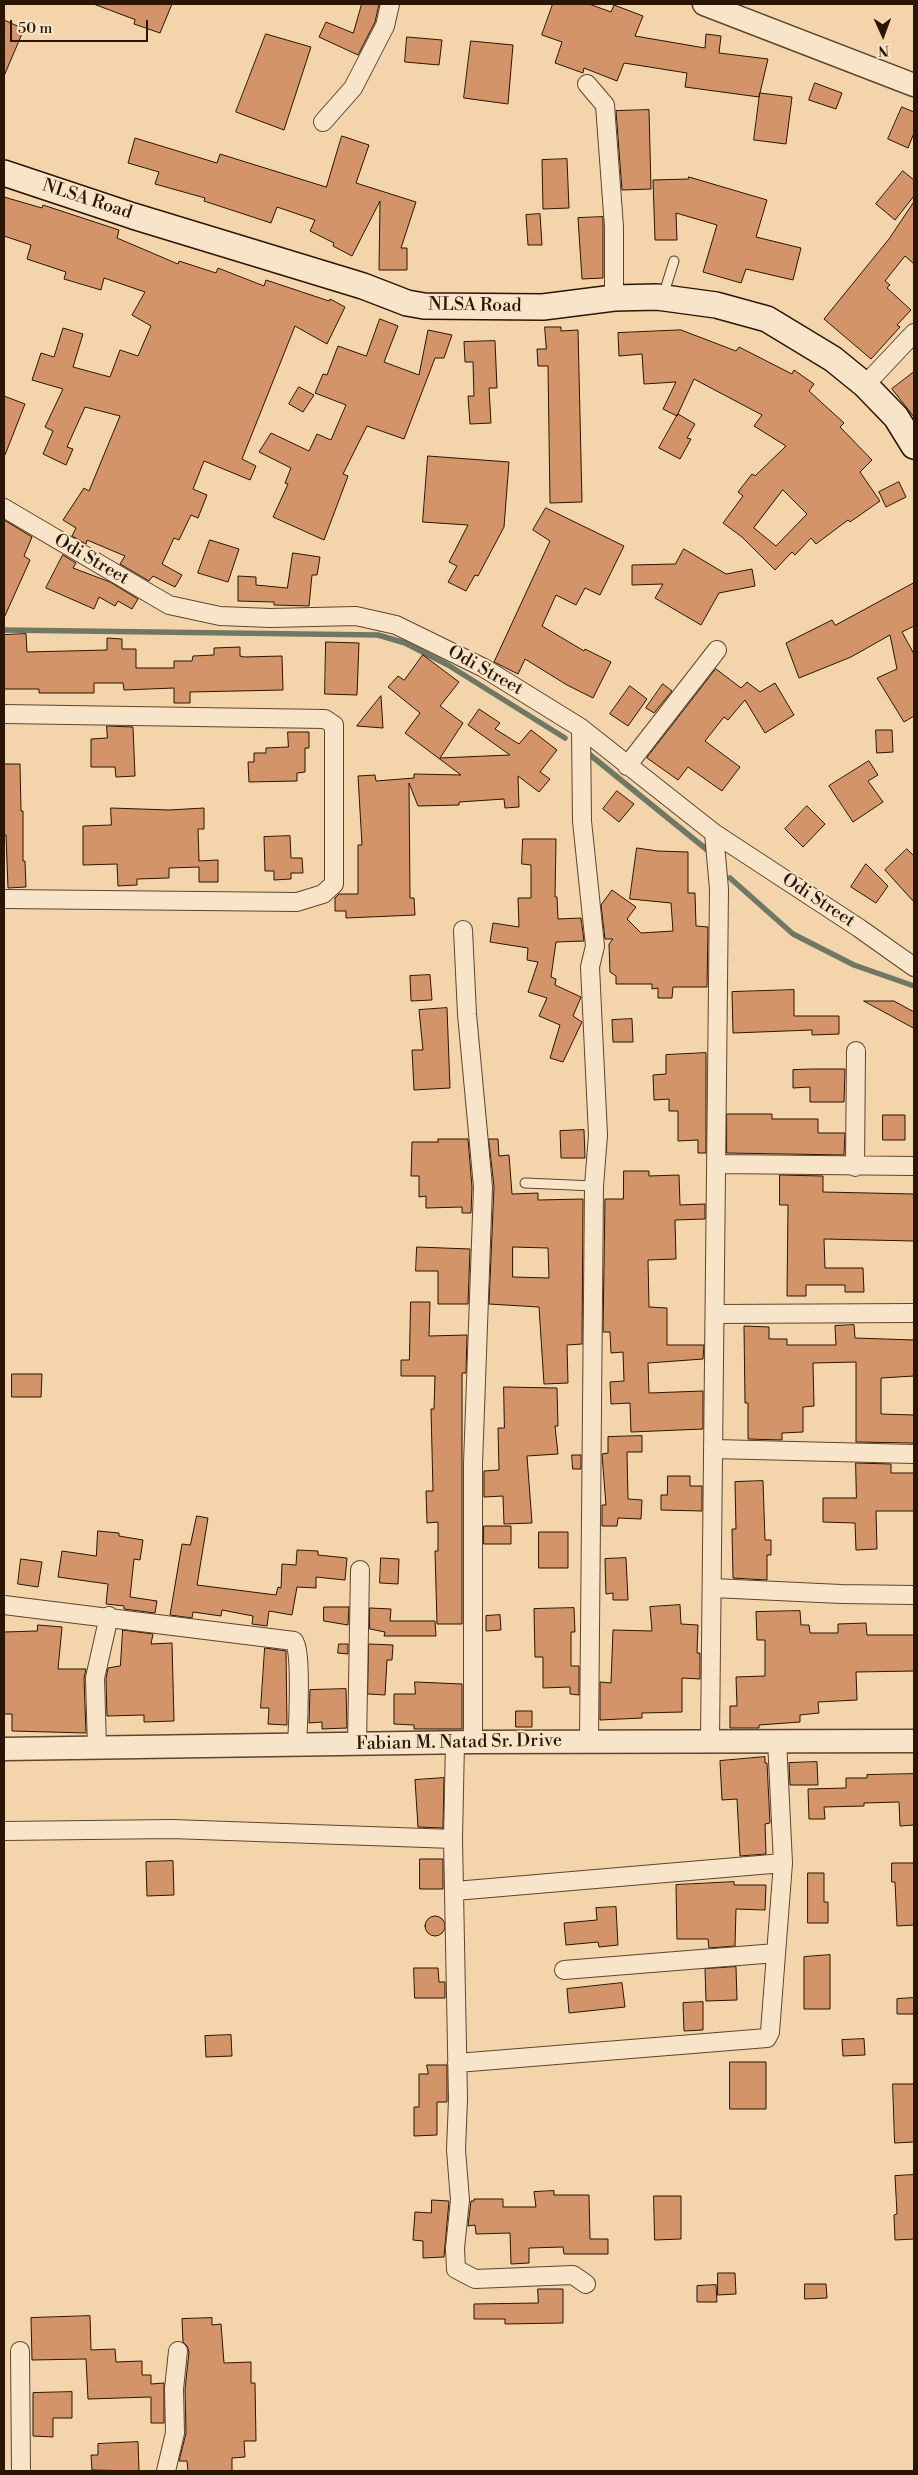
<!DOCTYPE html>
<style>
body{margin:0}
#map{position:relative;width:918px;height:2475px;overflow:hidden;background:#f4d5ab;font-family:"Libre Bodoni",serif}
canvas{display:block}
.frame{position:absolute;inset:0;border:5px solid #2b1504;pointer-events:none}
.north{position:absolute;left:858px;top:10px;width:50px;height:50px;-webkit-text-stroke:4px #f8e4c8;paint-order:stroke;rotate:178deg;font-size:14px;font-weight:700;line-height:20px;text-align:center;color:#2b1504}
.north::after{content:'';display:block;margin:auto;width:18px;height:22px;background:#2b1504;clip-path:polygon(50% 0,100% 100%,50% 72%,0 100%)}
.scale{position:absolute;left:10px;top:20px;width:138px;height:22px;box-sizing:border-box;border:2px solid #2b1504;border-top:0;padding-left:6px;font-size:15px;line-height:18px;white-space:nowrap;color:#2b1504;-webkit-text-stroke:4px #f8e4c8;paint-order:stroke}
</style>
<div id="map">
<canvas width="918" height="2475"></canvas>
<div class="frame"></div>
<div class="north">N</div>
<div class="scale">50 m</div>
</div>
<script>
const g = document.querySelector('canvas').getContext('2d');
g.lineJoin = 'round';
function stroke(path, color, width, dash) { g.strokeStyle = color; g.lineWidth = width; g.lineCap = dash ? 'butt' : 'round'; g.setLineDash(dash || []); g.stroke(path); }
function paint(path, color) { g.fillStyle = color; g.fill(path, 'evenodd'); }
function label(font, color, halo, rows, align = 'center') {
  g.font = font + ' "Libre Bodoni",serif'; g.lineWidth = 4; g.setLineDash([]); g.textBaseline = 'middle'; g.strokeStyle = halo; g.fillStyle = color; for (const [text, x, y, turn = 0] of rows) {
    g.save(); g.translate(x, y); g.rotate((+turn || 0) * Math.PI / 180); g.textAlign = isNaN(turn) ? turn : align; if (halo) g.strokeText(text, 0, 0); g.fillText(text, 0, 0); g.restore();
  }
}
stroke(new Path2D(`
 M4,630L378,635L405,643L448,665L565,738
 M584,750L711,853
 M730,878L793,934L854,965L914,986`), '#6f7765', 5.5);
const building = new Path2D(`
 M94,4H172L160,33L134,24L135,20Z
 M362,4H379L375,22L358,55L319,37L326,22L353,33Z
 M553,4H589L611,12L614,5L643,16L635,36L705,48L706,34L721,36L719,53L768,59L759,97L685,87L687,73L624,63L617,81L584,68L583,73L555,63L562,42L542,35Z
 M4,20L24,29L4,76Z
 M266,34L311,47L284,130L236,112Z
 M407,37L442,40L439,65L405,62Z
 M471,41L513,45L508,104L464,98Z
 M815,83L842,93L836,109L809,100Z
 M760,93L792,97L786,144L754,140Z
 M902,107L914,112V133L908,148L888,139Z
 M649,110L651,189L622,190L616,111Z
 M342,136L369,145L356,183L416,202L401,248H407V270H379L380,201L352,256L333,246L334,243L310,231L315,220L277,207L271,223L204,201L205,198L155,184L159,172L128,163L135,138L217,163L220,154L326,187Z
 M567,159L569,208L543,209L542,160Z
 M903,171L914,180V196L895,220L876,204Z
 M689,177L767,200L756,237L801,248L793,280L746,269L741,283L703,272L717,225L676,213L677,240H655L653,180L688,179Z
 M4,197L42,208L43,205L119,230L117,238L178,264L179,261L216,273L218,268L264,286L266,280L329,301L330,299L345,307L327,344L295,326L242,459L256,466L250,480L204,461L193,489L207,495L198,518L191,515L179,540L174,538L162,564L182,575L175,587L153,576L149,581L120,564L125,556L87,540L86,544L72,536L76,528L63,520L84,488L89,491L120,416L85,407L67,447L73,449L66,465L43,454L53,431L45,427L63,389L32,380L41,353L54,357L63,328L83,334L73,367L110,377L120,350L138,356L151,326L132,315L145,292L104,278L101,290L64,279L66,272L27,259L31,245L4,236Z
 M914,202V264L905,256L885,281L890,285L887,288L911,310L897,325L900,327L871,359L824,319L889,239Z
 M540,214L542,245H528L526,215Z
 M603,217V278L582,279L578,218Z
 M380,319L398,326L384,362L419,375L428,330L452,335L444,358H435L404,439L367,426L343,474L348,476L324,540L273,517L288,484L285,483L291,468L259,452L271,433L309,451L317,434L331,440L346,405L315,393L323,374L327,375L338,346L366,356Z
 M545,327H561V331L578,330L582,502L550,503L548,366H538L537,349H546Z
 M681,330L736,351L739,347L792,374L794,370L814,384L809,391L844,423L840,427L872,460L860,472L880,501L850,522L848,520L816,544L811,538L795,555L792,552L775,570L742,537L723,523L743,496L738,492L752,474L755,476L786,446L754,426L762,415L694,379L677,416L663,409L676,382L644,384L642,354L619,356L618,333ZM783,490L807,514L776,546L754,528Z
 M495,341L497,388H489L491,423L470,424L468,396H474L473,362H465L464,342Z
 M914,372V417L892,389Z
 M299,387L314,395L303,412L289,404Z
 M4,396L25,404L5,455H4Z
 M678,414L695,424L687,438L691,439L680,459L659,448Z
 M428,456L509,462L504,527L478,576L475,575L466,591L448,582L457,566L449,562L468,525L423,522Z
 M899,482L906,497L886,507L879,492Z
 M546,508L624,546L600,595L585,588L576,605L556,595L542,626L584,651L585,649L611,662L593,698L567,685L525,659L518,674L494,662L550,541L533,530Z
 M4,520L32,537L24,556L30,560L4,618Z
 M210,540L239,549L228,582L198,573Z
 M684,549L726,574L752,569L755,586L719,593L701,625L655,598L663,584L632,585V565L675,564Z
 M293,553L320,557L317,575H312L309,606L274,605V602L238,601V576L256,577V585L287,588Z
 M63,555L76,563L73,568L110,582L138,599L132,609L118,601L115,606L99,597L94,609L46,588Z
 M914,583V626L902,632L914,654V716L904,722L877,678L897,669L890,635L851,657L799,678L786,643L832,620L835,625Z
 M26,634L27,652L107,650V638L122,639V649H136V668H174V661H192L193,656L214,655V648L240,647V656L244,657L282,656L283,690L190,692V703H174V688L124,690L123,683H94V693H39V689H4V635Z
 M326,642L359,643L357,695L325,694Z
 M423,655L459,682L440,706L463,723L440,758L510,755L468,725L479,709L500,723L495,729L519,744L531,730L557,750L540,772L550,779L539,792L518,776L519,807L505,808L504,799L459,802V805L418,806L409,783L410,898H414L415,915L346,918V911H335V898L339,894H358V845H362L358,776L375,775L376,781L414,778V774L461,775L405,733L420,713L388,687L398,676L404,680Z
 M716,669L741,688L747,682L760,692L775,683L794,715L765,733L745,700L728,720L724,717L705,741L740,767L722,791L688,767L678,780L647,758Z
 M663,684L672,691L654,713L646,708Z
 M630,686L647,699L628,726L610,714Z
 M381,696L383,728L357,726Z
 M107,726L133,727L135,776L116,777L115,767H91V739L107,738Z
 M876,730H892L893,752L877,753Z
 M288,732H309V748H305V772L297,773V781L249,782L248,762H254V753H266V748L288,747Z
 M869,761L878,775L868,781L883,802L853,822L829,786Z
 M4,764H20L21,811H23V861H25L26,887L8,888L6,835H4Z
 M617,791L634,804L619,822L603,809Z
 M807,806L825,824L803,847L785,829Z
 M111,808L169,810L204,808V829H198L199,861L218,860V882H199V867L169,868V878L137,879V885L118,886L117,864L83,865V826L111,825Z
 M290,836L291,858H302L303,873H291V879L274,880V871H265L264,837Z
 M523,839H556L555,897H557L558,919L581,918L584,941L556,942L551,977L556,979L555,985L581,997L573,1016L582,1022L563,1062L550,1058L560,1025L539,1016L547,998L528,992L538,962L527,960L528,948L490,942L493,923L519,927L518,898H531V865L522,864Z
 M637,848L657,851L688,852V893H695L696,926L708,927L707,987H673L672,998H658V988L652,989V984H616V976L610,972L609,944L613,939H605L601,905L612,890L636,907L627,919L641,933L673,931L671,903L630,899Z
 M907,849L914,856V902L885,870Z
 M866,864L888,886L876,903L851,887Z
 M430,975L432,1000L411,1001L410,976Z
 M794,990V1016H839V1034L812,1035V1030L733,1033L732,992Z
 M864,1001H894L914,1012V1028Z
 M447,1008L450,1088L414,1090L412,1050H423L419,1010Z
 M632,1019L633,1042H613L612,1020Z
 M706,1053V1153H698V1140L678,1141V1111H669V1099L654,1100L653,1075L666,1074V1055Z
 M813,1069H845L844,1102H810V1087L793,1088V1070Z
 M727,1114H772V1119H818V1133H845L844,1155L727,1153Z
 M883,1115H905V1140H883Z
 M584,1130L585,1158H561L560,1131Z
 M438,1139H468L472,1187L471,1213H462V1207L426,1208V1196L419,1197V1176H411L412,1142H438Z
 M489,1139H498L499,1156L509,1155L512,1194L538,1193V1200L583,1199L582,1344L567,1345L568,1383L544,1384L539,1307L489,1304L494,1187ZM513,1247L548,1248L549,1278L513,1277Z
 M624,1171H649V1176L679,1175L680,1205L705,1204V1219L675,1220L676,1259L648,1260L649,1307L667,1308V1345H704L703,1359L648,1363L649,1393L703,1391V1429L631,1432L630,1403L611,1404L610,1382L624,1381L623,1352L611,1353L610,1332H603L605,1199H623Z
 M780,1175L823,1176V1192L914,1194V1241L824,1239L825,1268H863L864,1292H845V1285H806V1296H787L788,1205H780Z
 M417,1247L470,1249L468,1304H438V1271H416Z
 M411,1302H430L429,1336L467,1335L466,1373H462V1624H437L435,1551H438V1522L427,1523L426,1491H433L431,1409H434L435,1376H401V1360H409Z
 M854,1325L855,1338L914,1340V1376L881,1378V1414L914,1415V1443L856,1442V1362L813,1363L814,1406L803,1407V1432L782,1433V1440L748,1439V1403H745L744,1326L769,1327V1339H787V1345H836L835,1326Z
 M12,1374H42L41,1397H12Z
 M504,1387L557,1388L558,1426H555L558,1454L527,1456L532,1523L504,1524L503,1496L484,1497V1471L499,1470L498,1428H504Z
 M642,1436V1452H627L628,1499L642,1500L641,1519L618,1518L617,1526H602V1505H606L602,1454L608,1453V1437Z
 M572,1455H581V1469H573Z
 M856,1463L891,1464V1473H914V1511H876L877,1549L856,1550L855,1523L823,1522V1498H856Z
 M668,1476H690V1486H702V1511L661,1510V1495H667Z
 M763,1481L765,1540H771V1555H767V1580L733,1578L732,1529H736L735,1482Z
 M197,1516L208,1518L197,1585L276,1595L278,1587L281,1588L282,1564L296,1565L297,1550L318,1551V1555L347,1558L345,1580L316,1577V1588L297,1587L292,1615L269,1611L267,1626L252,1624L253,1616L222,1610L221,1616L193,1612L192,1618L170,1615L182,1544L190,1545Z
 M484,1526H511V1544H484Z
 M98,1531L119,1533V1536L143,1540L140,1560L134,1559L130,1597L157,1601L155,1613L124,1609V1606L106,1604L108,1584L58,1577L62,1551L96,1556Z
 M539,1532H568V1568H539Z
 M381,1558L399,1559L398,1584L380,1583Z
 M626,1558L628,1600H613V1593L606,1594L605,1559Z
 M21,1559L42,1562L38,1587L18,1584Z
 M680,1605L681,1624L698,1625L697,1653H700V1679L682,1678V1712L642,1713V1718L600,1720V1682L611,1683L613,1630L652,1631L650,1607Z
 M324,1607H349L348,1625L324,1621Z
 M370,1608L391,1609L390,1621H435L436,1636H384L385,1632L370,1629Z
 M574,1608L575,1632H571V1666H579V1695L570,1694V1687L543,1688V1657H535L534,1609Z
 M800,1611L801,1625H809L810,1633H838V1624L866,1623L867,1635H914V1671L856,1672L857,1700L818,1702L819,1713L800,1715V1722L759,1725V1728H730V1706H737L736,1677L765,1676V1640H757L756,1612Z
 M500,1615L501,1630L486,1631V1616Z
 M38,1625L62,1627L58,1669H86L84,1678L86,1733L12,1731V1714H4V1632L37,1631Z
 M123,1630L153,1634L151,1644L172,1643L174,1721L144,1722V1715L107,1716L106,1679L108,1668L120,1666Z
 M339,1644H348V1654L338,1653Z
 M369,1644L393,1645L392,1660H387L385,1695L368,1694Z
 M265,1648L286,1651L287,1725L268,1724L269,1708H261Z
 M415,1682L462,1684V1729H414V1725L394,1724V1694H415Z
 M346,1689L347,1728L322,1729V1722L309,1723L310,1690Z
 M516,1711H532V1727H516Z
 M765,1757V1763H767L770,1823L765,1824L766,1854L740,1856L737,1799L722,1800L720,1761Z
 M817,1762L818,1785H790L789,1763Z
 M914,1774V1825L900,1826L899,1802L864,1803V1806L824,1807L825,1819H809L808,1789L846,1788V1778H867V1775Z
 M444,1778L443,1828L418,1827L415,1780Z
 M420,1859H443V1889H420Z
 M173,1861L174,1895L147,1896L146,1862Z
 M892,1863H914V1925L897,1926L895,1882H892Z
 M808,1873H824V1902H828V1923H808Z
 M734,1882V1885H766L765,1910L736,1909L735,1946L709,1948L708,1939H677L676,1885Z
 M616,1907L618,1945L599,1947L598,1942L566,1945L564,1923L597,1920L596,1908Z
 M425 1926a10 10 0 1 1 20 0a10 10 0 1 1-20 0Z
 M830,1955V2009H804V1957Z
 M736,1967L737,2000L706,2001L705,1969Z
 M414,1968H438L439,1982H445V1998H415Z
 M622,1983L625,2007L569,2013L567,1989Z
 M914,1998V2014H897V1999Z
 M703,2002V2030L684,2031L683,2003Z
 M231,2035L232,2056L206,2057L205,2036Z
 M864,2039L865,2055L843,2056L842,2040Z
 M730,2062H766V2109H730Z
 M427,2065H447V2102H437V2135L414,2136V2107H419V2074H428Z
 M893,2084H914V2142L895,2143Z
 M914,2175V2239L895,2240L894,2215L897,2214L895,2176Z
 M554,2191V2195H589L590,2239H608V2254H564L563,2247L529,2248V2263L511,2264L510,2233L476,2234L475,2225L468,2226L471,2201H474V2199H503V2207H536L534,2192Z
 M654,2196H681V2239L655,2240Z
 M432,2200L449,2201L444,2257L423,2258V2241L413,2240L415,2212L431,2213Z
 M718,2273H735L736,2294L718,2295Z
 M805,2284H826L827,2298L805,2299Z
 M716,2285L717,2302H697V2286Z
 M538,2289H563V2323L505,2324V2319H474V2304L538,2303Z
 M90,2316L91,2350L115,2349L116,2362L142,2361V2375H151V2384L164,2383V2423H151V2397L88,2399L86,2359L32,2360L31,2318Z
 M212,2318V2325L221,2324L224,2363L251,2362V2383H255L256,2441H244L245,2457L232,2458V2471H188L187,2461H179L186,2433L185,2389L189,2352L187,2346L183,2342L182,2319Z
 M72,2392V2418H53V2437L33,2436V2393Z
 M138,2442L139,2471L92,2470L91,2455H98V2444Z`);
paint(building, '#d29468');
stroke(building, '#2b1504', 1);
const service = new Path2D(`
 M663,296L674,261
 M525,1183L594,1186`);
const minor = new Path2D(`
 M587,84L605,105L614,227V298
 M323,122L353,88L385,26L390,4
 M865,385L914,333
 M4,508L169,605L220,616L270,618L356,616L396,625L484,668L581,728L714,833L859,928L914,967
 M4,714L325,719L334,725V884L323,894L297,902L4,899
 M581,728L582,821L595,946L590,967L598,1135L594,1186L589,1741
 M627,766L717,650
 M463,930L467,1014L483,1187L473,1464V1742
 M717,1164L914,1166
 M855,1167L856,1051
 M716,1314L914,1313
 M714,1449L914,1454
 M713,1588L841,1594L914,1595
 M4,1605L294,1641C302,1649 298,1729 297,1745
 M710,1740L719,889L714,833
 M455,1742L453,1839L458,2099L456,2150L460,2200L455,2248L456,2269L475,2279L573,2275L586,2284
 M357,1744L360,1570
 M97,1748L95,1678L109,1616
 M4,1831L172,1829L453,1839
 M455,1891L783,1863
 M564,1970L776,1953
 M457,2063L767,2038L770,2032L783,1863L777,1740
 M20,2351L21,2471
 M166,2471L175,2433L174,2389L178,2351`);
const tertiary = new Path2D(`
 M704,4L914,85
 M4,1749L473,1742L914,1741`);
const secondary = new Path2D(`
 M4,173L133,216L363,286L407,303L424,306L543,307L614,298L657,297L716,305L767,319L833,359L865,385L896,417L914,446`);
stroke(service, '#5d452e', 11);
stroke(minor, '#5d452e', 20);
stroke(tertiary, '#5d452e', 25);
stroke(secondary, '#2b1504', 28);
stroke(service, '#f8e4c8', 9);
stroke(minor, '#f8e4c8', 18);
stroke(tertiary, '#f8e4c8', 22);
stroke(secondary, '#f8e4c8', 25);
label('18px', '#2b1504', '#f8e4c8', [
 ["NLSA Road",87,200,18],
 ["NLSA Road",475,306,1],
 ["Odi Street",91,560,30],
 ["Odi Street",485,671,29],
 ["Odi Street",818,901,33],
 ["Fabian M. Natad Sr. Drive",459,1743,-1]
]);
</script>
